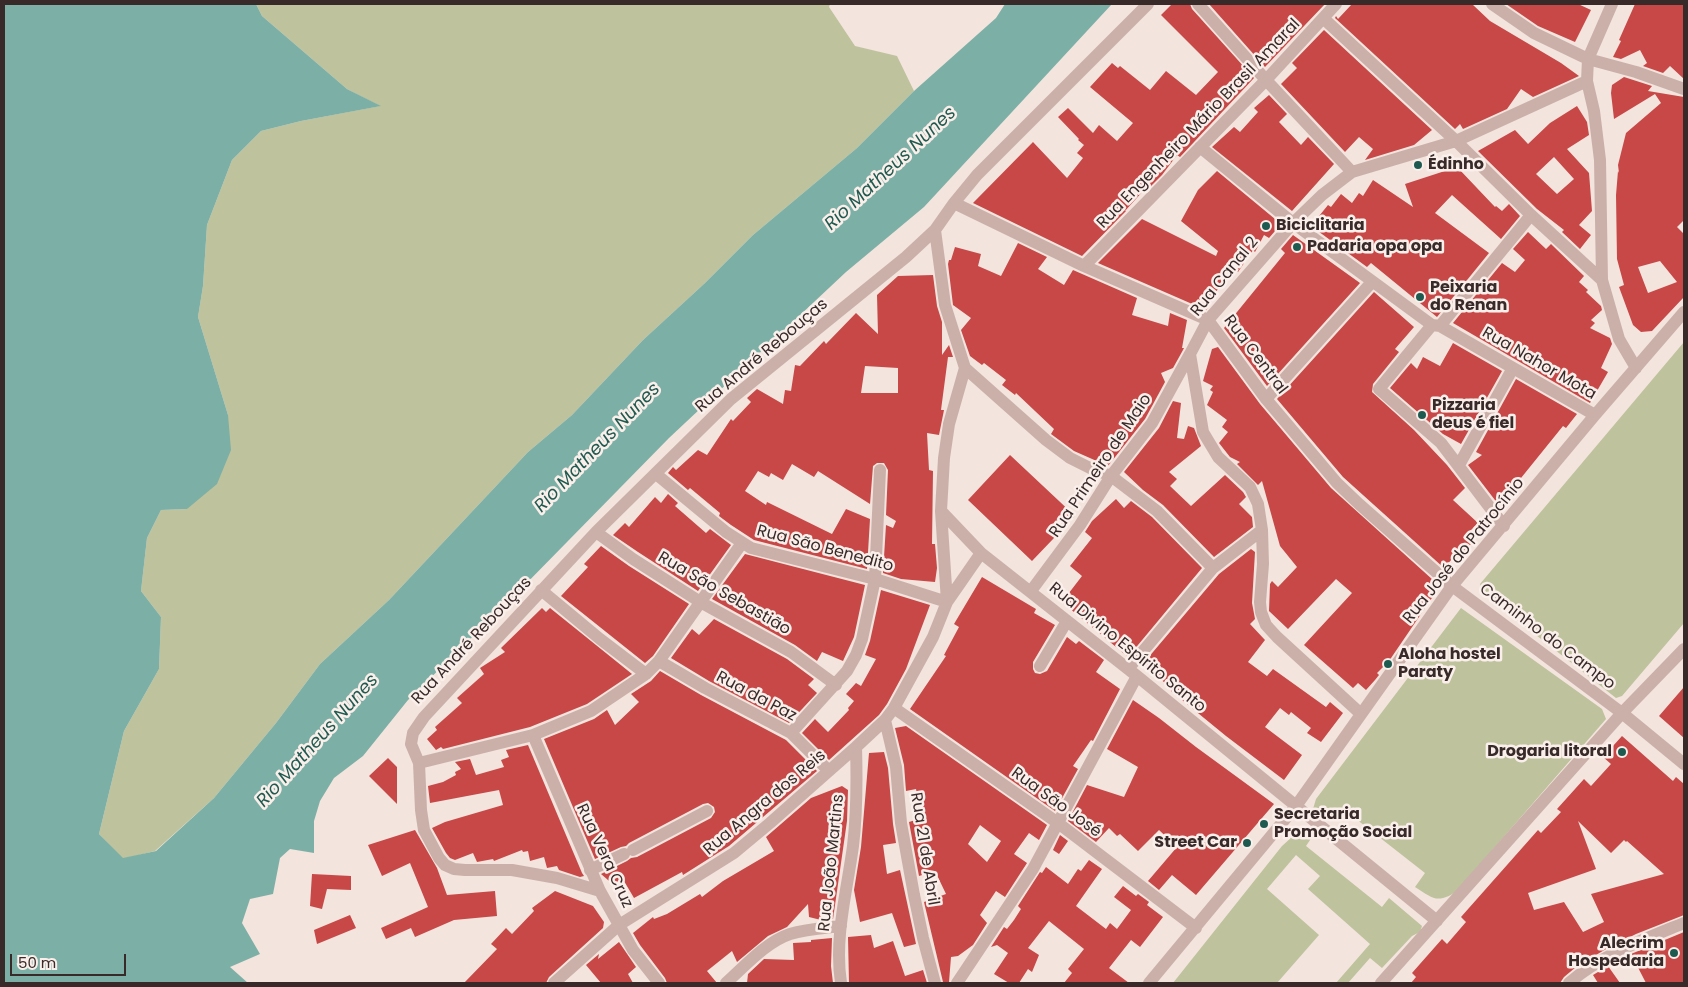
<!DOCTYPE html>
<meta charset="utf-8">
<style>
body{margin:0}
#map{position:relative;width:1688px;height:987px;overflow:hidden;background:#f3e4dd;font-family:Poppins,sans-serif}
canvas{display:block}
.frame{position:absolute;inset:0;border:5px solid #382a29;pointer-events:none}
.scale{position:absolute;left:10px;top:954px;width:116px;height:22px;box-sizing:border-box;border:2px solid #382a29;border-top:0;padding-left:6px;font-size:15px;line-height:18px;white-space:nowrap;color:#382a29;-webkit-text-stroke:4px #faefea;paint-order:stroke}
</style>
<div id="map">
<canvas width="1688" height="987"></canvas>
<div class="frame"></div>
<div class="scale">50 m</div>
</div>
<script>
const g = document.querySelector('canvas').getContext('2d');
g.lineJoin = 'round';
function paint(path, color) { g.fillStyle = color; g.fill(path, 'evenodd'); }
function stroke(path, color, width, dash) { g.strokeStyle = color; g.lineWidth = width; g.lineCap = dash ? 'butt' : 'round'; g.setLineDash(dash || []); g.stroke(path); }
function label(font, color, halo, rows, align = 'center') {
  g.font = font + ' Poppins,sans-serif'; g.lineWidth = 5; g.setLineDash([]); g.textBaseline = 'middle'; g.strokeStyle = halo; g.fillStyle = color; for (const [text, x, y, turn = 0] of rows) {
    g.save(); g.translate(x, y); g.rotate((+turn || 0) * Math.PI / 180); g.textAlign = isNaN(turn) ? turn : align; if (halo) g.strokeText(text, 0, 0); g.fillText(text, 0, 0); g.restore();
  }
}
paint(new Path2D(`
 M256,4H830L829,7L855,46L897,56L914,91L857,148L753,235L705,283L643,340L572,415L528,452L389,600L320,664L276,723L214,798L155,851L123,859L99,834L124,731L159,669L161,617L141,591L147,538L161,510L187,509L228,415L198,317L203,286L207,225L232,160L261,131L301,121L380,106L347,89L262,16Z
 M1684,342V623L1622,696L1616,698L1484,594L1480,584Z
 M1461,608L1602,709L1606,719L1456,892C1436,904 1433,898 1415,887L1425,873L1342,808L1332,821L1320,819L1313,809L1316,799Z
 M1302,836L1312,837L1306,846L1382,907L1389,898L1422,926L1420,932L1412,936L1382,968L1370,958L1348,983H1336L1370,944L1308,889L1320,876L1296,855L1267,889L1319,935L1277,983H1173L1282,846L1292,837Z`), '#bec29d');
paint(new Path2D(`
 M4,4H256L262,16L347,89L381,106L301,121L261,131L232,160L207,225L203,286L198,317L228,415L231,450L217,484L187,509L161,510L147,538L141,591L161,617L159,669L124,731L99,834L123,858L156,851L214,798L276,723L320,664L389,600L528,452L572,415L643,340L705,283L753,235L857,148L914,91L996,18L1005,4H1112L924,207L846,272L669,438L516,594L408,700L363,756L334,778L320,801L314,821V853L290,849L280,858L273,894L250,899L242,923L260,954L230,967L248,983H4Z`), '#7cb0a6');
paint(new Path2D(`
 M1172,4H1190L1192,9L1254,78L1180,157L1177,155L1162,175L1145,192L1144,190L1125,211H1126L1082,256L973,203L1033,142L1067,178L1083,158L1077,153L1084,145L1078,140L1079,139L1058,117L1068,108L1093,133L1099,125L1117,141L1133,123L1090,87L1112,63L1118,68L1120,66L1150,90L1166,71L1196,95L1218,72L1161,15Z
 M1209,4H1325L1265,67Z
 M1352,4H1472L1490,21L1561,63L1579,76L1533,97L1521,89L1507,109L1463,129L1460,124L1455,129L1335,18L1336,16L1338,19Z
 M1506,4H1578L1591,10L1575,42L1538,26Z
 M1635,4H1684V79L1670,66L1663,73L1643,66L1647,63L1640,50L1621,59L1613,57L1621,41L1619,40Z
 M1324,30L1432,130L1414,145L1365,160L1373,149L1359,137L1345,152L1281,84L1297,68L1292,63Z
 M1624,77L1652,86L1648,91L1684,97V220L1677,227L1684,234V297L1652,331L1641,332L1633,325L1619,287L1624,285L1617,259L1616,195L1618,171L1619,173L1618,165L1626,133L1661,103L1655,94L1614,119L1611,93L1612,85ZM1660,261L1677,282L1648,293L1638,267Z
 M1269,95L1287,114L1279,122L1301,145L1308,137L1334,164L1292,211L1212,147L1234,127L1240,132L1258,112L1254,108Z
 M1577,106L1587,122L1589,135L1567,149L1589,173L1592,211L1579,225L1591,235L1580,249L1562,232L1564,230L1537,209L1478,151L1515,130L1528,144L1550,123ZM1554,157L1574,179L1557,194L1536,174Z
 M1458,168L1495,207L1496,206L1502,211L1509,204L1520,216L1501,239L1452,195L1435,213L1489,253L1437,317L1371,263L1367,267L1311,226L1328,205L1331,207L1341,194L1352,203L1359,193L1363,196L1373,180L1413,207L1405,184L1451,169Z
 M1217,171L1281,224L1269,238L1264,235L1255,252L1253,250L1238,272L1228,268L1210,305L1206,310L1098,263L1142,219L1216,256L1218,251L1181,221L1198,190Z
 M1528,232L1546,249L1551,244L1584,276L1579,282L1588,290L1586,292L1601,306L1602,310L1591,320L1595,323L1590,328L1610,338L1612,344L1601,368L1608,372L1590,403L1453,323L1502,263L1515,272L1525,260L1513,249Z
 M1293,235L1360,283L1267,386L1224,328L1285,253L1281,249Z
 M1018,243L1047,257L1038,269L1064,285L1073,270L1137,298L1132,315L1168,326L1170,313L1187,320L1182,348H1184L1183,350L1173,368L1161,373L1165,382L1145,419L1108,466L1074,451L1051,434L1054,429L1016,393L1015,395L1002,385L1006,380L984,363L982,365L970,356L961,330L971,318L953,305L948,264L949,260H951L955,247L981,254L978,266L1001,276Z
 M933,275L937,306L942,322V355L949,345L953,357H948L941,410H944L939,435L927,433L929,470L933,471L932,544H935L937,568L935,582L901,579L883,573L886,525L893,528L896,521L886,515L888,470L884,463H877L873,466L870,504L818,471L814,477L792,464L783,480L771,473L769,477L758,471L745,491L766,505L767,502L832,534L846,509L870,519L867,569L754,540L731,525L719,516L720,513L690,488L688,490L668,473L673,467L676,470L698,450L707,455L731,419L733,421L751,402L747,398L757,389L783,404L785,390L791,391L795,365L800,366L824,341L826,344L856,313L878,334L877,295L898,276ZM865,366L898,368V393H861Z
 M1374,292L1414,327L1395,349L1399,352L1373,384L1372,392L1414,430L1447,465L1465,488L1453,500L1478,523L1466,535L1473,542L1463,552L1460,550L1444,568L1343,477L1277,399Z
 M1453,343L1502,371L1461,444L1443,434L1390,388L1411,363L1417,369L1423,357L1440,366Z
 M1218,347L1260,404L1331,488L1433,580L1431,583L1438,589L1389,661L1377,673L1379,675L1375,680L1366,690L1358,683L1353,688L1304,645L1352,593L1336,579L1288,629L1269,611L1270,584L1272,581L1278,587L1297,567L1280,546L1262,481L1258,485L1237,464L1240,462L1230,457L1219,443L1228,432L1222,427L1227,420L1207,405L1213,392L1210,390L1213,386L1203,381L1212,349Z
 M1516,379L1577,414L1566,428L1563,426L1521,478L1501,493L1505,499L1498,504L1468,465L1482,455L1476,452Z
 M1173,401L1181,403L1177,438L1184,439L1188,426L1194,428L1201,446L1169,472L1177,479L1170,486L1191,506L1225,475L1243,492L1246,497L1239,504L1252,517L1253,527L1214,557L1163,505L1143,490L1124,472L1159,428Z
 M1010,455L1075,516L1032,561L968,500Z
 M668,494L678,503L675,506L706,533L710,529L731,545L698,591L638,552L613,535L625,523L629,527L655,497L661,503Z
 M1116,499L1124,508L1131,501L1152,517L1202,568L1128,657L1062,602L1082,576L1070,566L1092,538L1085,532L1092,521Z
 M601,546L629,566L689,604L653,656L645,663L561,596L588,567L584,564Z
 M1251,549L1255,552L1252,603L1255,619L1250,624L1265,640L1248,662L1267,676L1273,669L1326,707L1330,702L1343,713L1321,742L1307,733L1311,728L1291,712L1289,715L1280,708L1265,727L1302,755L1284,780L1226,736L1171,691L1173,689L1142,665L1219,574Z
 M745,554L865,585L854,637L843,661L822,652L817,661L795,645L712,599Z
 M982,577L1036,609L1034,613L1055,625L1033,662V669L1035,673L1040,674L1047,671L1067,637L1076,644L1079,641L1104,660L1096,672L1120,689L1093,741L1091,740L1073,766L1078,769L1055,811L910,709L946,656L944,655L959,627L954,624Z
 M881,590L930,605L906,669L887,704L879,715L829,760L802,733L815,719L828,732L849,710L848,708L854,701L846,694L856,683L861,686L876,659L865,655L870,641Z
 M542,608L546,612L550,608L632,674L587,704L530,727L443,749L441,747L436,750L427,739L437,730L435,727L462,703L457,698L484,674L480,668L505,652L501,648Z
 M714,619L787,659L814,679L808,685L817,693L789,723L709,681L671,658L692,629L699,635Z
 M660,671L701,695L786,740L817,771L729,846L683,875L682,872L634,898L624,881L615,886L601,874L627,861L631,858L637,857L711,818L715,812L714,807L708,803L703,804L629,843L626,846L621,847L595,859L544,739L594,719L607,710L615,725L639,702L631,694L651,681Z
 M1684,687V738L1659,716Z
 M1133,700L1159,718L1196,747L1274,804L1196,895L1172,875L1159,890L1148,881L1177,847L1159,830L1138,851L1120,834L1117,836L1109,828L1096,842L1068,821L1087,785L1124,797L1138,767L1107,749Z
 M906,726L1047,825L1039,840L1029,833L1014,854L1027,863L1005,897L996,891L980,915L987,923L973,945L958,956L951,957L949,982H943L924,902L946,894L935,871L919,876L909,822L922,818L916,789L906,791L904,765L895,728ZM980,825L1001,841L987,862L968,844Z
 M1622,736L1673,781L1676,777L1684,784V915L1636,934L1606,949L1576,967L1564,977L1560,983H1411L1416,977L1412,973L1442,939L1447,944L1466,922L1461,917L1538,830L1541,833L1561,812L1557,809L1584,779L1591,786L1611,764L1603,757ZM1578,821L1611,853L1624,840L1626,842L1627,841L1664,874L1591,894L1604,922L1583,932L1564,902L1534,910L1528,893L1596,869Z
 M528,745L582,873L584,876L580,877L559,870L557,866L547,868L544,857L530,861L528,851L523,852L522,850L494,861L493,859L477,862L473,853L455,860L450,858L446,853L432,828L445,822L503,805L499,790L430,803L428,786L443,782L456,775L455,772L461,769L455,762L470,759L476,775L504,767L501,760L509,757L506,750Z
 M884,752L888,768L893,824L896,843L883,845L887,874L900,870L916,944L904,947L892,913L860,922L854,890L861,847L869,753Z
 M388,758L397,767V804L369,776Z
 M842,786L848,790L847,821L833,919L821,920L809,917L808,904L787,927L768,936L737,962L732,951L707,971L717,983H667L665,978L640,945L633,933L653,917L654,919L667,914L700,894L702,897L723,881L774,851L766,837L811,798Z
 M415,830L437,868L447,895L495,891L497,916L454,920L415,937L411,928L386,939L381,928L428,907L410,863L382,876L368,845Z
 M1060,835L1068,841L1059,854L1053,850Z
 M1089,860L1102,869L1076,906L1106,929L1110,923L1117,929L1131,910L1114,897L1123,886L1136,896L1138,894L1149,902L1147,905L1163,917L1140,947L1131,940L1109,968L1129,983H1064L1072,973L1068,969L1084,949L1049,921L1028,948L1039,955L1032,972L1028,969L1019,983H1009L994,974L1008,953L997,945L991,947L1004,927L1007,929L1014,920L1021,909L1018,906L1040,872L1042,873L1046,867L1068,884L1078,869L1081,871Z
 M312,874L351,876V890L327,889L322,909L310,906Z
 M555,891L593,906L604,922L603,928L549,977L546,983H464L497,949L491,944L506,928L512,934L534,911L532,908Z
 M350,915L356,928L317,944L314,930Z
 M1684,932V983H1646L1631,954Z
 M871,935L874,948L893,941L905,976L923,970L927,983H849L848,937Z
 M832,938L831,966L833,983H747L748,974L764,959L794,960L793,943L811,942V940Z
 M619,942L636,967L628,974L633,983H601L586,965L599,954L598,959Z
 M1608,966L1620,983H1598L1593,975Z`), '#c74847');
stroke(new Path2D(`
 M1198,4L1266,80L1352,172
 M1492,4L1534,33L1588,59L1636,72L1684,89
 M1612,4L1588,59L1587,81L1594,111L1600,160L1602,280L1619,339L1636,368
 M1323,18L1456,141L1531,215L1602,280
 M1200,147L1293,223L1432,325L1440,326L1595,415
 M954,203L1084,266L1208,320L1266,399L1337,483L1359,504L1452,586L1622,713L1684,764
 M1084,266L1266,80L1336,4
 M1432,325L1379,389L1441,443L1504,526
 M1440,326L1531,215
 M965,368L1046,440L1070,458L1090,468L1111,476L1157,511L1213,568
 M1266,399L1372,282
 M1459,465L1513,368
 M656,474L726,532L751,548L875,579L947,602L981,553
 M941,511L981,553L1137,676L1437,921
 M596,532L633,559L702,603L791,652L836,685
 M541,590L600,639L646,674
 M1031,591L1080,525L1111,476L1152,423L1190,354
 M659,661L705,688L791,733L829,771
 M1040,666L1067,621
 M1128,669L1213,568L1262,530
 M894,708L1058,823L1196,928
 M1361,714L1277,637L1266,625L1261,612L1260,602L1263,564L1262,530L1258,504L1250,487L1218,457L1203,432L1190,354L1208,320L1293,223L1322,195L1352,172L1456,141L1587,81
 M885,720L896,767L901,823L914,895L923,938L935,983
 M791,733L847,671L856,655L862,639L875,579L880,470
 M533,735L600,891L633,950L659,983
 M419,763L533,735L591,711L646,674L659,661L742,543
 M633,850L707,811
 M590,870L624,854
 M600,891L557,878L512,870H465L454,869L445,865L439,858L424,830L421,810L419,763L411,744L413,733L424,717L596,532L731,399L906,257L935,230L954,203L977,175L1148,4
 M554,983L619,925L734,853L770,823L856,747L885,720L894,708L933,637L947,602L941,511L944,458L949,424L965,368L945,305L935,230
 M726,983C745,966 766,942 790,934C806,929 824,928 841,926
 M841,983C834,938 847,891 853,846C857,813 857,780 856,747
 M957,983L1033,869L1137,676
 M1149,983L1296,806L1452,586L1595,415L1684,312
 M1381,983L1622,713L1684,649
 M1569,983C1601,955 1645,939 1684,923`), '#cbb0a9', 12);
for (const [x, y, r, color] of [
 [1418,165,5,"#1e5a50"],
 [1266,226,5,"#1e5a50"],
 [1297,247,5,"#1e5a50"],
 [1420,297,5,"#1e5a50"],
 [1422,415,5,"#1e5a50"],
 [1388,664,5,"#1e5a50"],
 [1622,752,5,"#1e5a50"],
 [1264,824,5,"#1e5a50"],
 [1247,843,5,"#1e5a50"],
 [1674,953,5,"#1e5a50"]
]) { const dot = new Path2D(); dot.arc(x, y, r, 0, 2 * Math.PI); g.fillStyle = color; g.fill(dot); stroke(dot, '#faefea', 2); }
label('16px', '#382a29', '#faefea', [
 ["Rua Engenheiro Mário Brasil Amaral",1199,124,-46],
 ["Rua Canal 2",1225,277,-51],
 ["Rua Central",1255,355,53],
 ["Rua André Rebouças",762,356,-40],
 ["Rua Nahor Mota",1539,364,30],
 ["Rua Primeiro de Maio",1101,466,-56],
 ["Rua São Benedito",825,549,15],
 ["Rua José do Patrocínio",1464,551,-51],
 ["Rua São Sebastião",724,594,30],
 ["Caminho do Campo",1547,637,37],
 ["Rua André Rebouças",472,641,-47],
 ["Rua Divino Espírito Santo",1127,648,39],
 ["Rua da Paz",756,697,28],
 ["Rua Angra dos Reis",765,803,-40],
 ["Rua São José",1056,803,36],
 ["Rua 21 de Abril",924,849,81],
 ["Rua Vera Cruz",604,856,65],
 ["Rua João Martins",832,863,-84]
]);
label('bold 16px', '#382a29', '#faefea', [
 ["Édinho",1428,165],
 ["Biciclitaria",1276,226],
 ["Padaria opa opa",1307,247],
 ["Peixaria",1430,288],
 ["do Renan",1430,306],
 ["Pizzaria",1432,406],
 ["deus é fiel",1432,424],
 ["Aloha hostel",1398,655],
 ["Paraty",1398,673],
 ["Drogaria litoral",1612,752,"right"],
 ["Secretaria",1274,815],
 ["Promoção Social",1274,833],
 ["Street Car",1237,843,"right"],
 ["Alecrim",1664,944,"right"],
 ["Hospedaria",1664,962,"right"]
], 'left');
label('italic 18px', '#1e5a50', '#faefea', [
 ["Rio Matheus Nunes",891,169,-43],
 ["Rio Matheus Nunes",598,448,-46],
 ["Rio Matheus Nunes",318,741,-48]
]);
</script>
